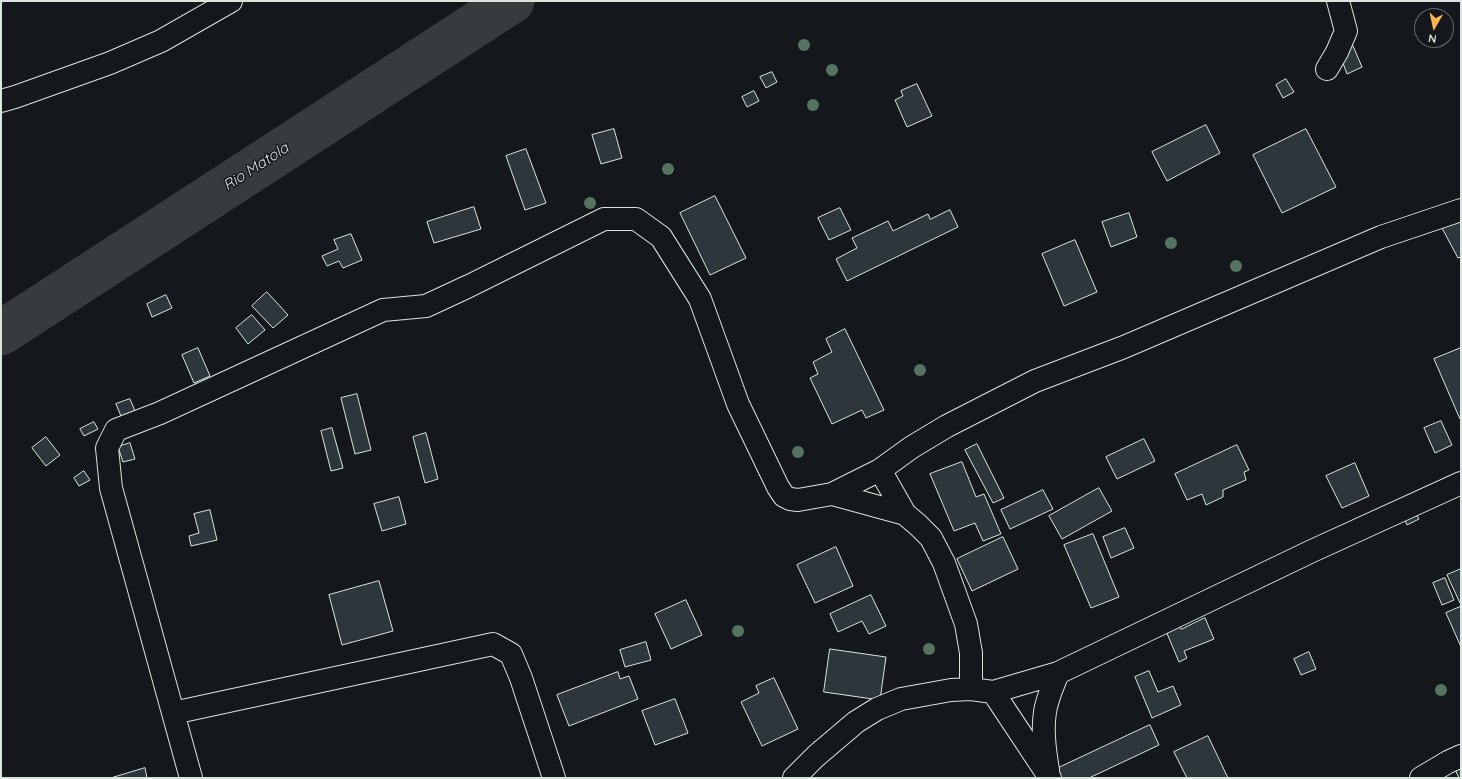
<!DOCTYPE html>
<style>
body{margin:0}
#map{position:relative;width:1462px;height:779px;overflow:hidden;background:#14181c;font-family:Quicksand,sans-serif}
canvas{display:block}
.frame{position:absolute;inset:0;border:2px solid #d8e6dc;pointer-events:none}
.north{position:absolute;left:1414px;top:8px;width:40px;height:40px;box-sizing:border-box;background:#14181c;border:1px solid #626a69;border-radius:50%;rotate:189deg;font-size:11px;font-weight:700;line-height:16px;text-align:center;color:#d8e6dc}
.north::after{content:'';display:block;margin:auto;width:14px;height:18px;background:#ffb74d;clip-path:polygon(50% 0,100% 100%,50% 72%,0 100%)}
</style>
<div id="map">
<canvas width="1462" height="779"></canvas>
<div class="frame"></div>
<div class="north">N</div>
</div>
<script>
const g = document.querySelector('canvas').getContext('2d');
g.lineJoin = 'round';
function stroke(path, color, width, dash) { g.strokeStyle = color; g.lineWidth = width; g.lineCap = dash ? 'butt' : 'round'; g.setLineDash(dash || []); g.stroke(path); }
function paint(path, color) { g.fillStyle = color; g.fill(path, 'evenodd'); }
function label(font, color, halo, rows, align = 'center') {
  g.font = font + ' Quicksand,sans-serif'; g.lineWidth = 3; g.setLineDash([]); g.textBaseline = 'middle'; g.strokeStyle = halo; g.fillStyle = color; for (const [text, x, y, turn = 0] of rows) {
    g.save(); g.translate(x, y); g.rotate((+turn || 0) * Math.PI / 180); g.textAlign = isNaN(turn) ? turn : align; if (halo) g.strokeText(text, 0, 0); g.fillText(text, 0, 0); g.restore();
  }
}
stroke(new Path2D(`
 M1,333L512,1`), '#363b3e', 45);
const building = new Path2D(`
 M1353,46L1362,67L1347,74L1339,52Z
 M772,72L777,82L766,88L760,77Z
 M1286,79L1294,92L1283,98L1276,85Z
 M917,84L932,116L907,127L895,100L903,96L901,91Z
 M754,91L759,101L747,107L742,97Z
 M1206,125L1220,153L1167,181L1152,152Z
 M614,129L622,158L601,164L592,135Z
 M1306,129L1336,187L1282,213L1253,155Z
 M526,149L546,203L525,210L506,156Z
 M715,196L746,258L710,275L680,213Z
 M474,207L481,229L434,243L427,222Z
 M840,208L851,230L829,240L818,218Z
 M950,210L958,227L847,281L836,259L857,248L852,238L888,221L893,231L928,214L930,219Z
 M1129,213L1137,237L1111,247L1102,222Z
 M1461,218V257L1458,258L1442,228Z
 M351,234L362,260L343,268L339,261L327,266L322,256L338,249L334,240Z
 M1075,240L1097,292L1064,306L1042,254Z
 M267,292L288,315L273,328L252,306Z
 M166,295L172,308L152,317L147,304Z
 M252,315L265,330L248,344L236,328Z
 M845,329L884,410L866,418L862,410L832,424L810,378L818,374L813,362L832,352L826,339Z
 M198,348L210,376L194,383L182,355Z
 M1461,348V419H1460L1434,359Z
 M357,394L371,450L355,454L341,398Z
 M130,399L135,411L121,416L116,404Z
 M1441,421L1452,445L1435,453L1424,428Z
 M94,422L98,429L84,436L80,429Z
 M332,428L343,468L331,471L321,431Z
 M426,433L438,479L425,483L413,437Z
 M46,437L60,455L46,466L32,448Z
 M1144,439L1155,461L1117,479L1106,457Z
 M130,443L135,459L123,462L118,447Z
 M977,444L1004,498L993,503L965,450Z
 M1237,445L1249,470L1244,472L1246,480L1223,490V497L1206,505L1202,494L1187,500L1175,474Z
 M962,462L976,497L984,494L1001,534L983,541L975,523L954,531L930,474Z
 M1355,463L1369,496L1342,508L1326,476Z
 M84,471L90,480L79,486L74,478Z
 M1099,488L1112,511L1062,539L1049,516Z
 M1043,490L1053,509L1010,529L1001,510Z
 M399,497L406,524L382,531L374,504Z
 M210,510L217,540L191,546L189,536L199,533L194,514Z
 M1414,510L1419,519L1407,525L1403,515Z
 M1125,528L1134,548L1111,558L1103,537Z
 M1093,534L1119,597L1091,608L1064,545Z
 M1003,537L1018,569L972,591L957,559Z
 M836,547L853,586L815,603L797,565Z
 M1461,569V603H1460L1447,575Z
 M1445,578L1454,600L1442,605L1433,583Z
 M379,581L393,631L342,645L329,595Z
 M871,595L886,626L869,634L862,621L838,632L830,614Z
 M686,600L702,635L671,649L655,614Z
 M1460,607L1461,610V647L1446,613Z
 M1205,618L1214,639L1184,651L1187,658L1179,662L1166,631L1179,625L1181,629Z
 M646,642L651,660L625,667L620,650Z
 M830,649L886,657L880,700L824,692Z
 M1309,652L1316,669L1301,675L1294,659Z
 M1149,671L1158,692L1173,686L1181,705L1152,718L1135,677Z
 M618,672L620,679L629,676L638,699L569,726L557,695Z
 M774,678L798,729L762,746L741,702L759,693L756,686Z
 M675,699L688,733L655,745L642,711Z
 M1150,725L1159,745L1089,778H1055L1052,771Z
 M1208,736L1228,778H1187L1174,752Z
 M1461,764V778H1459L1454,767Z
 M145,768L147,778H111Z`);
paint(building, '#2c363c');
stroke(building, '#d8e6dc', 1);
const minor = new Path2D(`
 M1327,69L1337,52L1346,31L1338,1
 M1,101L15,97L110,63L161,41L231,1
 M880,470L905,514L918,525L931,538L944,563L966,624L971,653V689
 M832,494L905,514
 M993,692L1050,778
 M173,713L493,644L511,654L521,678L554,778
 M1048,770C1045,751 1042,731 1045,712C1047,698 1053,686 1058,673
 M191,778L111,488L107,448L116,430L160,413L383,310L426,306L469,286L604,219H636L661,237L700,299L738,404L778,487L784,496L790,499L798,500L832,494L880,470L912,447L947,426L1035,381L1124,347L1381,237L1461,210
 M794,778L816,756L856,722L877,709L901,699L951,690L971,689L993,692L1058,673L1312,551L1461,483
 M1421,778L1448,762L1461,756`);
stroke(minor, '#d8e6dc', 24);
stroke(minor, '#14181c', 22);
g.fillStyle = '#55745f';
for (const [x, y] of [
 [804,45],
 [832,70],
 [813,105],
 [668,169],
 [590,203],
 [1171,243],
 [1236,266],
 [920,370],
 [798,452],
 [738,631],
 [929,649],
 [1441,690]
]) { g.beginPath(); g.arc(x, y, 6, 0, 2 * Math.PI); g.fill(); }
label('italic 15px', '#d8e6dc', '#14181c', [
 ["Rio Matola",256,167,-33]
]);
</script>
